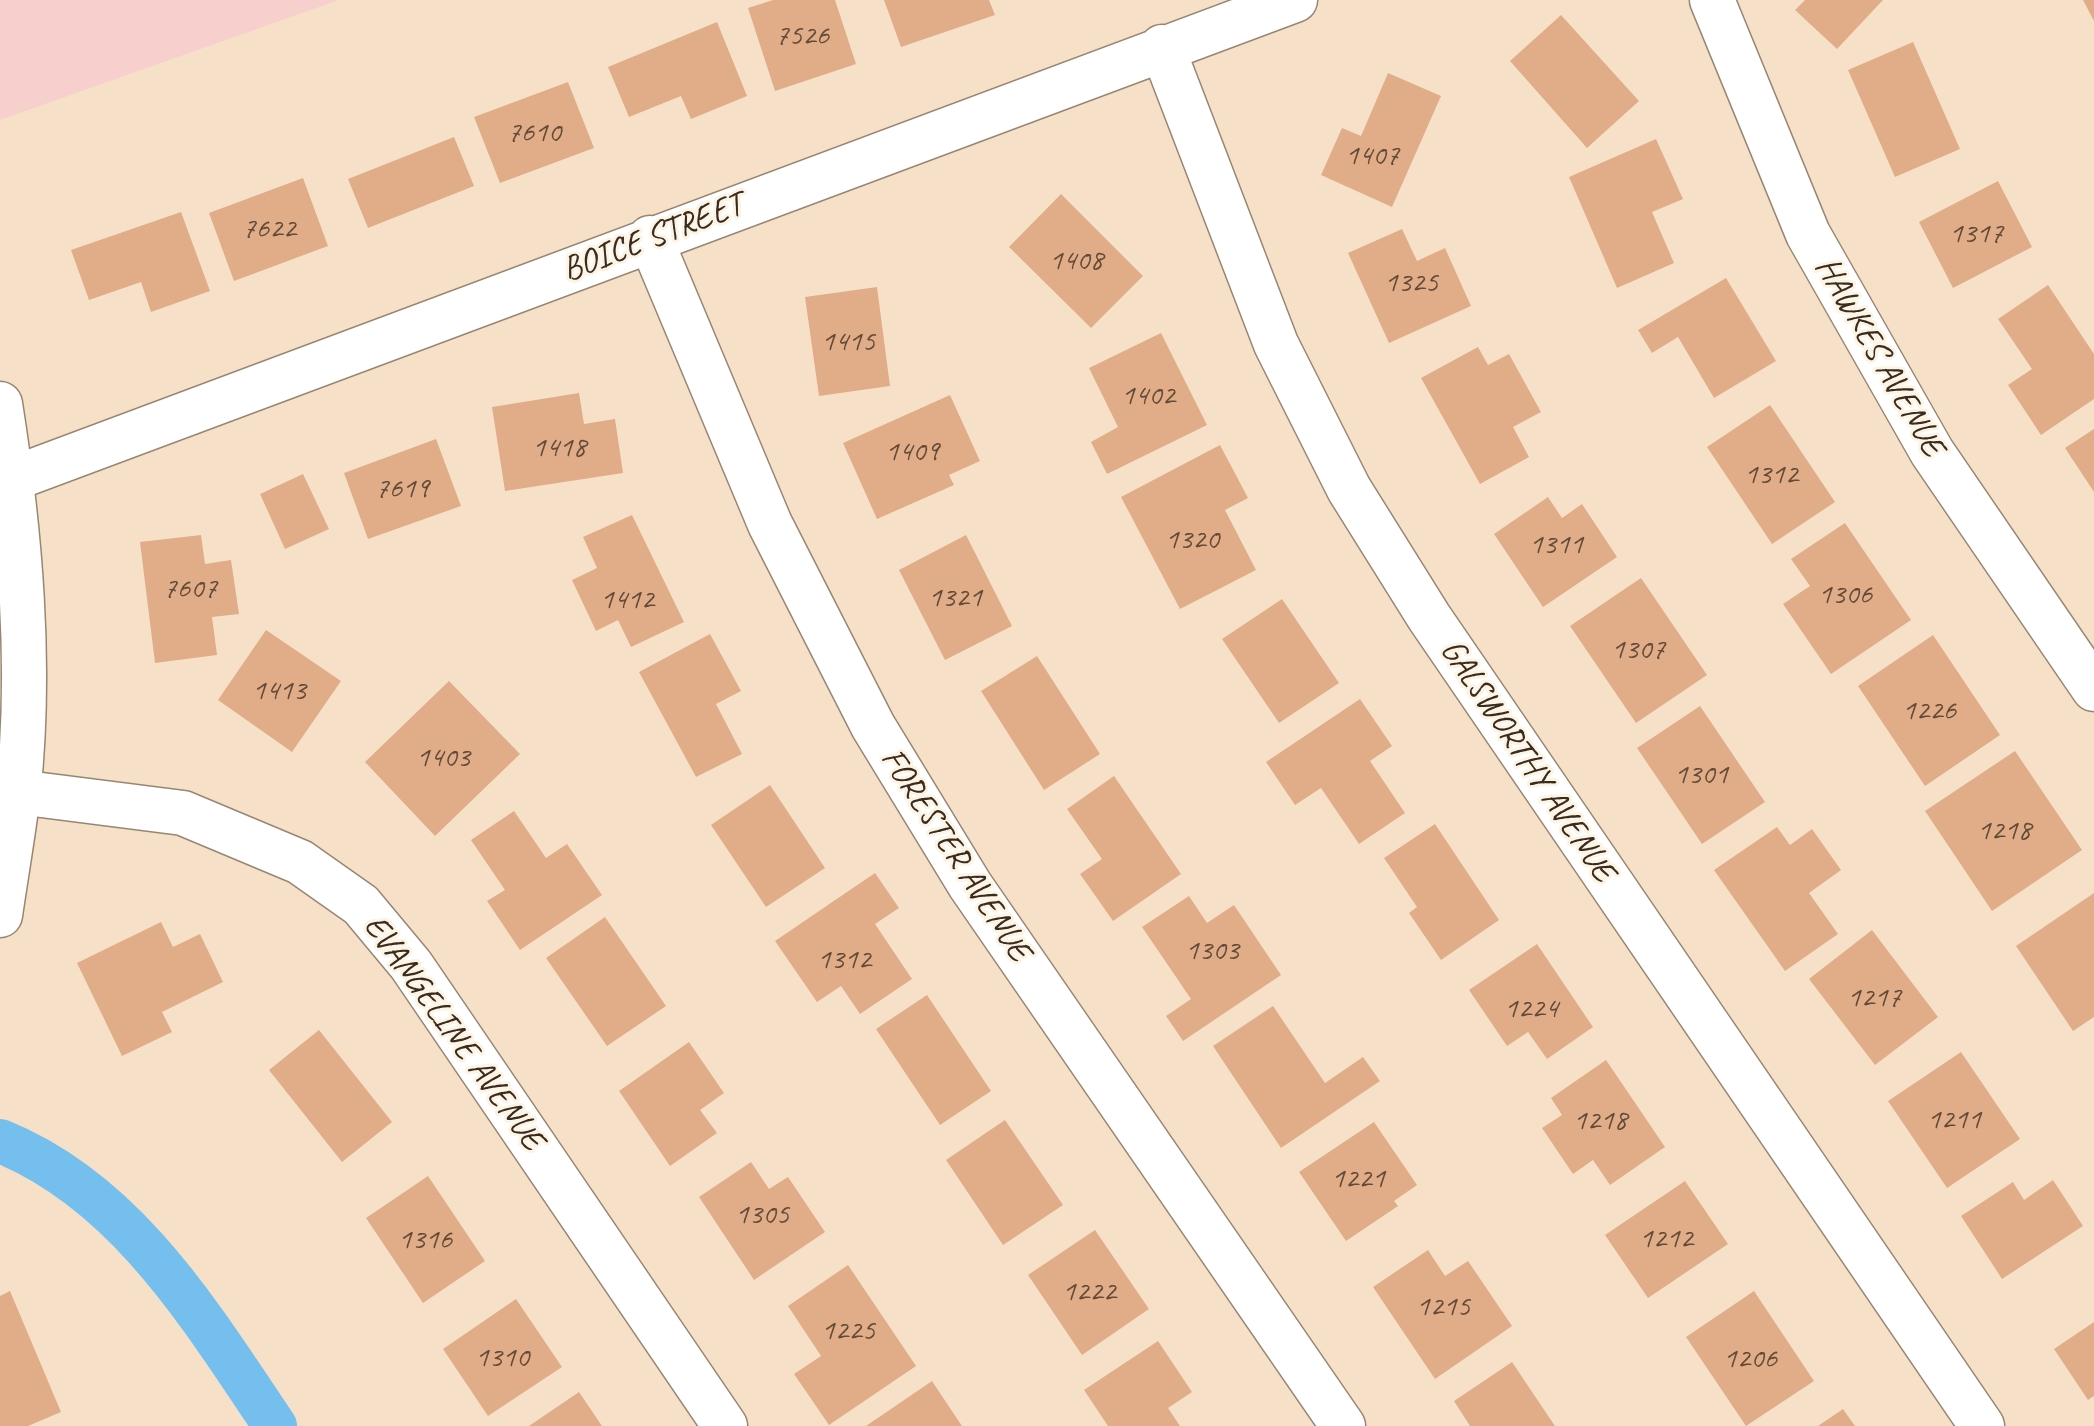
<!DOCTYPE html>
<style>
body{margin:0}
canvas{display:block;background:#f6e1c8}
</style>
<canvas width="2094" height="1426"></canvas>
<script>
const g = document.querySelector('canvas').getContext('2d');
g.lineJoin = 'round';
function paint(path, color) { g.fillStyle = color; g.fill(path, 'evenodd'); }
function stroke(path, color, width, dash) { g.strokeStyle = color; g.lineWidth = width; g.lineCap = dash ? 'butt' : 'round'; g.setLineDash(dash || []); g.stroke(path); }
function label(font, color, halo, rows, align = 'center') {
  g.font = font + ' Caveat,sans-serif'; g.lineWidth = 6; g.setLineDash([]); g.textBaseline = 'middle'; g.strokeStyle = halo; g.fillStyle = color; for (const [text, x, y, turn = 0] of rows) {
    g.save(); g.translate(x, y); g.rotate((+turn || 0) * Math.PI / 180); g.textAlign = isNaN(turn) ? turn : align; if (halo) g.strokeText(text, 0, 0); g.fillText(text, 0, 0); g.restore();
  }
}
paint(new Path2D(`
 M0,0H339L0,120Z`), '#f7d0ce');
stroke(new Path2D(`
 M0,1141C127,1192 202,1318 275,1426`), '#74bfed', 44);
paint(new Path2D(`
 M773,0H835L856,64L775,91L748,8Z
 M884,0H989L995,15L901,47Z
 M1805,0H1883L1837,49L1795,10Z
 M2083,0H2094V21Z
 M1561,15L1639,101L1587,148L1510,61Z
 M717,22L747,96L691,119L681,96L629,117L608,67Z
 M1913,42L1960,149L1895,177L1848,70Z
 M1388,73L1441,96L1392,207L1321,175L1342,128L1361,136Z
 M568,82L594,148L500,183L474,117Z
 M454,137L474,186L368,228L348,179Z
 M1656,139L1683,199L1652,212L1674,263L1617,288L1569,177Z
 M303,178L328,246L234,281L209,213Z
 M1998,181L2032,247L1953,288L1919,222Z
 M1061,194L1143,276L1091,328L1009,247Z
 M181,212L210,291L151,312L141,282L89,300L71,250Z
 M1402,229L1417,261L1445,248L1471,306L1389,343L1348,253Z
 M1726,278L1776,361L1714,398L1678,337L1652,353L1638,330Z
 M2048,285L2094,354V399L2041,435L2008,385L2032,369L1998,319Z
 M877,287L890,386L819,396L805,297Z
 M1161,333L1207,425L1107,474L1091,442L1118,427L1089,368Z
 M1478,347L1488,365L1509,354L1541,412L1513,427L1529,457L1480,484L1421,378Z
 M579,393L584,424L615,419L623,473L505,491L492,407Z
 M950,395L980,461L949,475L954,485L877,519L843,443Z
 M1770,405L1835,502L1772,544L1707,447Z
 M2094,429V492L2065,448Z
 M436,439L461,506L368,539L344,473Z
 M1220,445L1248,498L1225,510L1256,570L1180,609L1121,497Z
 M303,474L329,529L285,549L260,494Z
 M1548,497L1562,518L1582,504L1617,557L1543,607L1494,534Z
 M632,515L684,622L631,647L618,620L596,631L572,580L597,568L583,537Z
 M1845,523L1911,620L1831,674L1783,604L1810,586L1791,559Z
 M201,535L205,564L231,560L239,614L212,617L217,655L155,663L140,542Z
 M966,535L1012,626L945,660L899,570Z
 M1641,578L1707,675L1636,723L1570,626Z
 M1282,599L1339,683L1279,723L1222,639Z
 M266,630L341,681L292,752L218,700Z
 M710,634L741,691L716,704L742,754L696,777L639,672Z
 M1933,635L2000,735L1925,786L1858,686Z
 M1037,656L1100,754L1044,790L981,691Z
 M449,681L520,754L435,836L365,762Z
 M1360,699L1392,746L1370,761L1405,813L1359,844L1321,788L1295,805L1266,762Z
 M1700,706L1765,802L1702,844L1637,748Z
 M2015,751L2082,850L1992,911L1925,811Z
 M1114,776L1181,874L1113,921L1080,874L1102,859L1067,809Z
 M770,785L825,868L766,907L711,825Z
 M514,811L546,858L567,844L602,895L520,950L487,901L505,890L471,840Z
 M1435,824L1499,920L1441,960L1409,913L1417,907L1384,858Z
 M1777,827L1790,845L1812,829L1841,870L1809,893L1838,934L1785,971L1714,870Z
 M875,873L899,908L875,924L912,979L860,1014L841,986L817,1002L775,941Z
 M2094,893V1017L2073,1031L2016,946Z
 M1189,896L1207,923L1234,905L1281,975L1183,1041L1166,1016L1191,999L1142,927Z
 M605,917L666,1006L607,1046L546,958Z
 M161,922L173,947L200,934L223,982L162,1012L172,1032L122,1056L77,963Z
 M1872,930L1938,1017L1875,1065L1809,979Z
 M1537,944L1593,1027L1547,1059L1528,1032L1507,1046L1469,990Z
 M927,995L991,1091L940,1125L876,1029Z
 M1273,1006L1325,1083L1363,1057L1380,1081L1281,1148L1213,1046Z
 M319,1030L392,1122L342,1162L269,1070Z
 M689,1042L724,1093L700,1110L717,1133L670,1166L619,1091Z
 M1961,1052L2020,1139L1947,1188L1888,1101Z
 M1606,1060L1665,1147L1610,1185L1593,1160L1573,1174L1542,1128L1562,1115L1551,1098Z
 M1005,1120L1063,1205L1003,1245L946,1160Z
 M1374,1122L1417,1185L1394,1201L1398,1206L1346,1241L1299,1172Z
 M751,1162L769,1189L788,1177L825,1232L754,1280L699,1197Z
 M428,1176L485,1261L423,1303L366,1218Z
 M2053,1180L2083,1226L2002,1279L1961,1216L2013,1182L2024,1200Z
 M1685,1181L1728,1244L1648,1298L1605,1235Z
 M1095,1230L1149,1309L1082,1355L1028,1275Z
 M1428,1250L1445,1276L1468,1261L1512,1326L1435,1379L1373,1287Z
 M848,1265L916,1366L829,1425L794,1374L821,1356L788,1306Z
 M10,1291L61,1412L28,1426H0V1296Z
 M1754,1291L1814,1381L1746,1426L1686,1337Z
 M516,1299L562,1367L488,1416L443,1349Z
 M2094,1322V1396L2088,1400L2054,1349Z
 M1158,1341L1192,1392L1168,1408L1180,1426H1108L1084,1390Z
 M1512,1362L1555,1426H1470L1454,1401Z
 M932,1381L962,1426H866Z
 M579,1392L602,1426H529Z
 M1843,1409L1855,1426H1818Z`), '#e0ad88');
const street = new Path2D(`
 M1712,0L1808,234L1932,452L2094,689
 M1162,47L1276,344L1349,489L1429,617L1982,1426
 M650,238L770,524L873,726L970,885L1343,1426
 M12,479L1295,0
 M18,792L183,813L300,862L361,905L411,965L725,1426`);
const secondary = new Path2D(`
 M0,404C20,531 32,665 18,794C13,834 6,874 0,915`);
stroke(street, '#988673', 47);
stroke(secondary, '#988673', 47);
stroke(street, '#fff', 44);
stroke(secondary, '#fff', 44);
label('30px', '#644b38', null, [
 ["7526",802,36],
 ["7610",534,133],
 ["1407",1372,156],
 ["7622",269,229],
 ["1317",1976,234],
 ["1408",1076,261],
 ["1325",1411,283],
 ["1415",848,342],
 ["1402",1148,396],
 ["1418",559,448],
 ["1409",912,452],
 ["1312",1771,475],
 ["7619",402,489],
 ["1320",1192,540],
 ["1311",1556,545],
 ["7607",190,589],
 ["1306",1845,595],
 ["1321",955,598],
 ["1412",627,600],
 ["1307",1638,650],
 ["1413",279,691],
 ["1226",1929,711],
 ["1403",443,758],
 ["1301",1701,775],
 ["1218",2004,831],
 ["1303",1212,951],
 ["1312",844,960],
 ["1217",1874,998],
 ["1224",1531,1009],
 ["1211",1954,1120],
 ["1218",1600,1121],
 ["1221",1358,1179],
 ["1305",762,1215],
 ["1212",1666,1239],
 ["1316",425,1240],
 ["1222",1089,1292],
 ["1215",1443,1307],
 ["1225",848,1331],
 ["1310",502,1358],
 ["1206",1750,1359]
]);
label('34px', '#3b2a1e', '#fcf5e5', [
 ["BOICE STREET",653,238,-21],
 ["HAWKES AVENUE",1879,357,60],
 ["GALSWORTHY AVENUE",1527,761,56],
 ["FORESTER AVENUE",955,855,57],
 ["EVANGELINE AVENUE",453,1033,54]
]);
</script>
